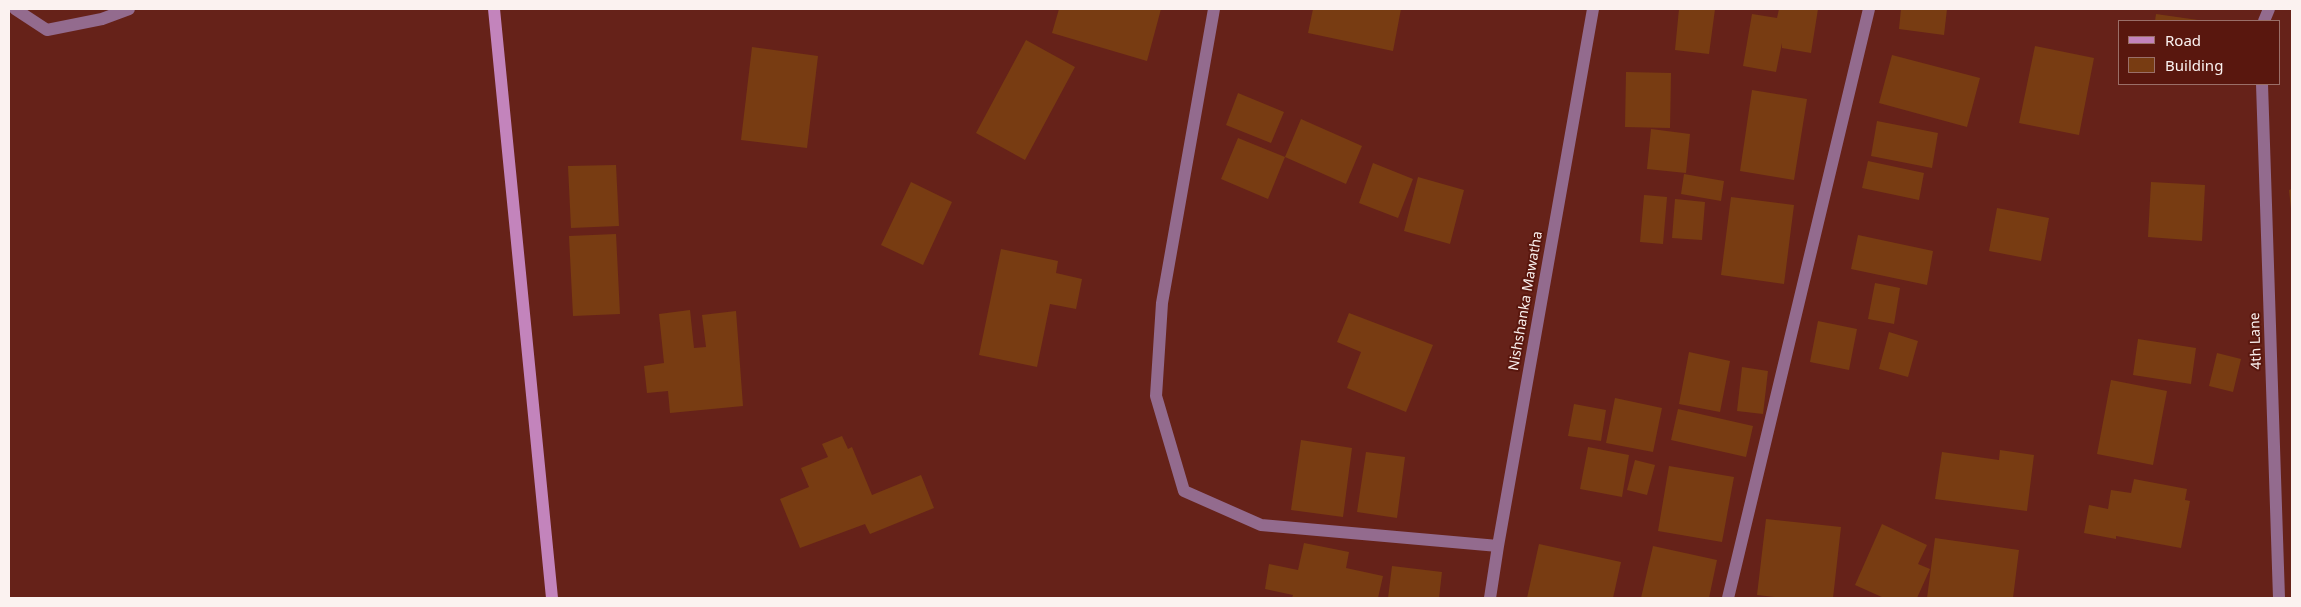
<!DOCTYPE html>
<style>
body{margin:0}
#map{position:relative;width:2301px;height:607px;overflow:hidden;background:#662219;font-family:"Noto Sans",sans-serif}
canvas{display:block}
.frame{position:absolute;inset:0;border:10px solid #fbf2f0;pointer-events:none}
.legend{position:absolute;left:2118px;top:20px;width:162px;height:65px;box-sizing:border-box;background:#59170e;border:1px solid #9a6f68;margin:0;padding:6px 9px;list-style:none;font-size:15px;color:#fbf2f0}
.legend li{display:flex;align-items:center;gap:10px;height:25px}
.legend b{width:25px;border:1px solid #9a6f68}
</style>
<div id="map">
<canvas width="2301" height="607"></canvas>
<div class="frame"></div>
<ul class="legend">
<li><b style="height:6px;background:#c384bc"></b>Road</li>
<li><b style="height:14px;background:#783c12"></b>Building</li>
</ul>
</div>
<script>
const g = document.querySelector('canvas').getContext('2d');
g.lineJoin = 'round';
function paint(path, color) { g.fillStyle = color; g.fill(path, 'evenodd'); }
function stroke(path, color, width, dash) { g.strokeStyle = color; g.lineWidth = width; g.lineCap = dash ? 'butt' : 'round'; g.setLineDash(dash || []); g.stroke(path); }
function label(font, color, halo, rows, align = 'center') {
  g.font = font + ' "Noto Sans",sans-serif'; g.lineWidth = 4; g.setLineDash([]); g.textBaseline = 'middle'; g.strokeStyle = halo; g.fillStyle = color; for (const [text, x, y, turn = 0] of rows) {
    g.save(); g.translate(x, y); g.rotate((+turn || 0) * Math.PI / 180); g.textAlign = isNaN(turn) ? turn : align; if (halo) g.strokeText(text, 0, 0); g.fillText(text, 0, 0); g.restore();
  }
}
paint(new Path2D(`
 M1059,9H1161L1147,61L1052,33Z
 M1313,9H1401L1393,51L1308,33Z
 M1679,9H1715L1709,54L1675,50Z
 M1779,9H1818L1811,53L1782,48V43L1776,72L1743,66L1752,14L1777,18Z
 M1901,9H1947L1944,35L1899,29Z
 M2156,14L2198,20V21H2155Z
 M1026,40L1075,67L1025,160L976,133Z
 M2035,46L2094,58L2079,135L2019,123Z
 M752,47L818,56L807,148L741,140Z
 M1892,55L1980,78L1967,127L1879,103Z
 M1626,72L1671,73L1670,128L1625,127Z
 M1752,90L1807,99L1794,180L1740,171Z
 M1238,93L1284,112L1271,143L1226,125Z
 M1301,119L1362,146L1346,184L1285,157Z
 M1877,121L1938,133L1932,168L1871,156Z
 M1651,129L1690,134L1686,173L1647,169Z
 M1238,138L1285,157L1268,199L1221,179Z
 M1868,161L1924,173L1919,200L1862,188Z
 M1373,163L1413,179L1398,218L1359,203Z
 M616,165L619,226L571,228L568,166Z
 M1684,174L1724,181L1721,201L1681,194Z
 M1418,177L1464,190L1450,244L1404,231Z
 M911,182L952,202L923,265L881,245Z
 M2151,182L2205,185L2202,241L2148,237Z
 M2292,189V209H2291L2289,190Z
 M1644,195L1667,197L1663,244L1640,242Z
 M1731,197L1794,205L1784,284L1721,275Z
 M1675,199L1705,202L1702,240L1672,238Z
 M1997,208L2049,218L2041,261L1989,251Z
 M616,234L620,314L573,316L569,236Z
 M1858,235L1933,251L1927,285L1851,269Z
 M1001,249L1058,261L1056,273L1082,279L1076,309L1050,304L1037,367L979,355Z
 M1875,283L1900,288L1894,324L1868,319Z
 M690,310L694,348L706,347L702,315L736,311L743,406L670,413L668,391L647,393L644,366L664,363L659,314Z
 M1349,313L1433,345L1406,412L1347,388L1361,352L1337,342Z
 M1818,321L1857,329L1849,370L1810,362Z
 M1889,332L1918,341L1908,377L1879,369Z
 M2138,339L2196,348L2191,384L2133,375Z
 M1689,352L1730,361L1720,412L1679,404Z
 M2217,353L2241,359L2233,392L2209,386Z
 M1742,367L1768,371L1763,414L1737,411Z
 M2111,380L2167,391L2153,465L2097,454Z
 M1615,398L1662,408L1653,452L1606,443Z
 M1574,404L1606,410L1601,441L1568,436Z
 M1678,409L1753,426L1746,457L1671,440Z
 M842,436L848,449L852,447L872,495L921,475L934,508L870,534L865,524L800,548L780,499L809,487L801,468L828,457L822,444Z
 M1301,440L1352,448L1343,517L1291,510Z
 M1588,447L1629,455L1622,497L1580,489Z
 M2000,450L2034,455L2027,511L1935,499L1942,452L1999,460Z
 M1366,452L1405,457L1397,518L1357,512Z
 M1635,460L1655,465L1647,495L1627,490Z
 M1669,466L1734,477L1722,542L1658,531Z
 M2134,479L2187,489L2185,500L2190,501L2181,548L2116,536V539L2084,533L2089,505L2108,509L2111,490L2131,493Z
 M1766,519L1841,527L1833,598H1783L1757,595Z
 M1882,524L1927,545L1918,564L1930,569L1917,598H1884L1855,585Z
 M1935,538L2019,550L2013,598H1927Z
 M1304,543L1349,552L1346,568L1383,576L1378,598H1292L1293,595L1265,589L1269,564L1298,570Z
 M1539,544L1621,562L1613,598H1527Z
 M1653,546L1717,560L1709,598H1641Z
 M1392,566L1442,572L1439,598H1388Z`), '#783c12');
stroke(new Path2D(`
 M15,9L47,30L102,19L129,9
 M1214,9L1162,303L1156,396L1184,491L1261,525L1498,546
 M2264,21L2269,9
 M2262,84L2279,598
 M1490,598L1498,546L1593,9
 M1728,598L1869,9`), '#936b8e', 12);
stroke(new Path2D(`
 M494,9L552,598`), '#c384bc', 12);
label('14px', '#fbf2f0', '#59170e', [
 ["Nishshanka Mawatha",1526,301,-80],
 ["4th Lane",2256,341,-92]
]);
</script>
